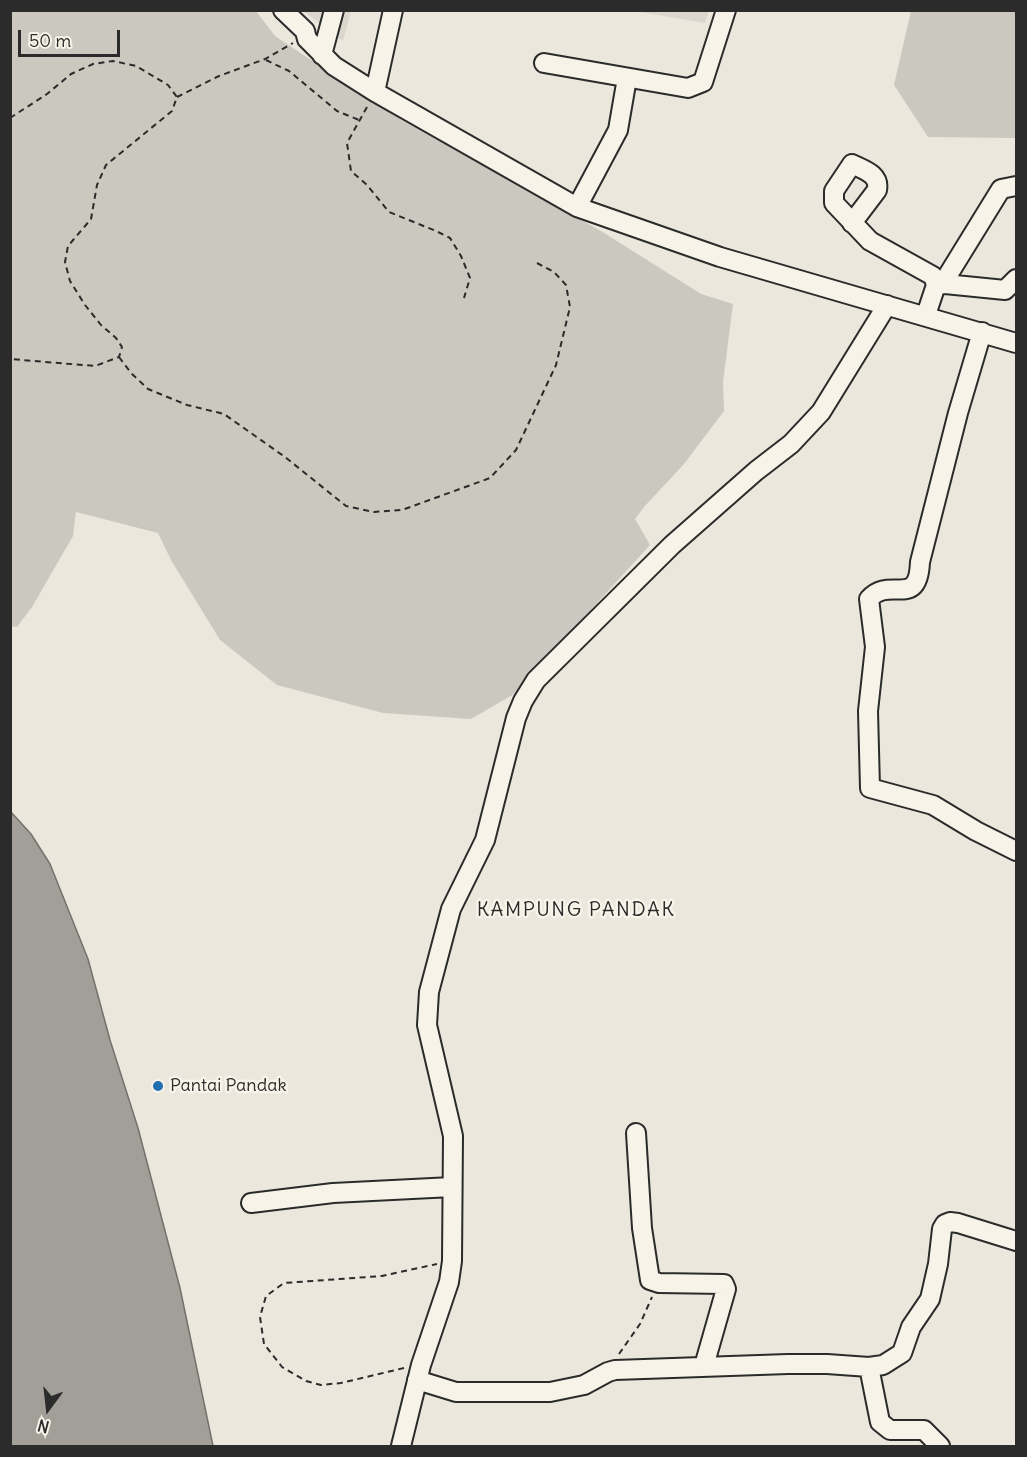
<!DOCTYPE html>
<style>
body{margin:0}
#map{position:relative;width:1027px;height:1457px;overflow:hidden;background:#ebe7dd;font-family:Delius,sans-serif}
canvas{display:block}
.frame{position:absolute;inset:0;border:12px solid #2b2b2b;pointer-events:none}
.north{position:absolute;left:18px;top:1379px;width:60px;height:60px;-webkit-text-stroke:4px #f7f3e8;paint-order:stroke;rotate:195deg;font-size:16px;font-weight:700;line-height:24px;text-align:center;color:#2b2b2b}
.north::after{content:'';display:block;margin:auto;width:21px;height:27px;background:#2b2b2b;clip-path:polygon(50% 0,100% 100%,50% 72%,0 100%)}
.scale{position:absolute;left:18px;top:30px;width:102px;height:27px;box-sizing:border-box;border:3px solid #2b2b2b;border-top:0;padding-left:8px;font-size:18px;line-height:21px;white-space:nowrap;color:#2b2b2b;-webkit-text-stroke:4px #f7f3e8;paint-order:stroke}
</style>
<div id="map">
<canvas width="1027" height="1457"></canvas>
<div class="frame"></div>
<div class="north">N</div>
<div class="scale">50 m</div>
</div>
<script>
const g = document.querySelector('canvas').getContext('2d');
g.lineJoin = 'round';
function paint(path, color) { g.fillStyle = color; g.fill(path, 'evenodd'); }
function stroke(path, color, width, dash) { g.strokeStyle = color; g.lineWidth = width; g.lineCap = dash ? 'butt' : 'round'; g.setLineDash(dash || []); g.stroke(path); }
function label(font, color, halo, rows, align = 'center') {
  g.font = font + ' Delius,sans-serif'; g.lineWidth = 5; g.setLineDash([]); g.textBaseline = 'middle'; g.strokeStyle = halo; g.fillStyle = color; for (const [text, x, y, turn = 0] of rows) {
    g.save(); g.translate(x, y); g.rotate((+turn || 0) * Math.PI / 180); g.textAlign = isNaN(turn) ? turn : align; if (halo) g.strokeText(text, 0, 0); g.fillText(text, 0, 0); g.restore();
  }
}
paint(new Path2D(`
 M303,11H351L343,41Z
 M634,11L709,10V11L705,23Z`), '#dbd7ce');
paint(new Path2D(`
 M11,11H256L275,36L401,120L601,231L701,294L733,304L723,382L724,411L684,464L644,507L635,519L650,545L514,694L471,719L383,713L277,685L220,640L171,560L158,533L76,512L73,536L32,607L17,627L11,626Z
 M911,11H1016V138L928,137L894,85Z`), '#cbc8bf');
const water = new Path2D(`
 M11,812L31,834L50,864L88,959L110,1040L138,1128L180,1288L213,1446H11Z`);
paint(water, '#a29f98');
stroke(water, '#72716c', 1.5);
const minor = new Path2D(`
 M283,10L305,31L307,39L334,66L375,92L577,207L720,257L1016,343
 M322,55L334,10
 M544,63L688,88L703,82L726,10
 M375,92L393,10
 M577,207L618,130L627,78
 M852,223L877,190C880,174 864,170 852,164L834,191V203L870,241L933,276L936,285L926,315
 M945,284L948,275L1001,189L1016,186
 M936,285L945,284L1005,290L1016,279
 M982,332L958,413L920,562C918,610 890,575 869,599L875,647L868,711L870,788L933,805L976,831L1016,851
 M636,1133L642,1228L650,1280L659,1283L724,1284L726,1289L704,1366
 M251,1203L333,1193L452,1187
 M869,1367L880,1422L890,1430H924L940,1446
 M417,1380L456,1392H550L584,1385L608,1372L615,1370L788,1364H827L869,1367L883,1365L902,1353L911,1327L930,1299L938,1264L942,1229L945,1224L950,1222L958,1223L1016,1241
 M401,1446L421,1365L449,1282L452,1261L453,1136L427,1025L429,992L451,909L485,840L516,718L523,701L536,680L672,545L756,471L791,444L821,412L887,305`);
stroke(minor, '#2b2b2b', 22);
stroke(new Path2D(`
 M266,60L289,71L337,111L359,120
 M177,97L219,76L265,59L293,43
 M367,107L347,143L351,171L367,185L389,212L436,231L450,238L461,256L470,278L464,298
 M10,118L47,94L71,74L93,64L113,61L136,66L168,85L177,97L172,111L106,165L97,185L91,219L68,246L65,262L70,281L85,305L101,325L116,338L122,347L119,357L95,366L10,359
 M119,357L131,373L148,389L187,405L224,414L285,457L346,506L374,512L402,510L490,478L516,450L556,365L570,307L566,285L554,272L537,263
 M619,1354L640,1324L652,1297
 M404,1368L341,1383L321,1385L306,1381L282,1367L264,1344L260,1317L266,1296L284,1283L382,1276L437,1264`), '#2b2b2b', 2, [6, 4.5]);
stroke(minor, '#f7f3e8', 18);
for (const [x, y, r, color] of [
 [158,1086,6,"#1f6fb2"]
]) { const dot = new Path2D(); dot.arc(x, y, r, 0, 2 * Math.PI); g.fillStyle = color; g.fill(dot); stroke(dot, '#f7f3e8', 2); }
label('18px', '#2b2b2b', '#f7f3e8', [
 ["Pantai Pandak",170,1086]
], 'left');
g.letterSpacing = '1.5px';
label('20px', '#2b2b2b', '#f7f3e8', [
 ["KAMPUNG PANDAK",576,910]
]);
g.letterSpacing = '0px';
</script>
